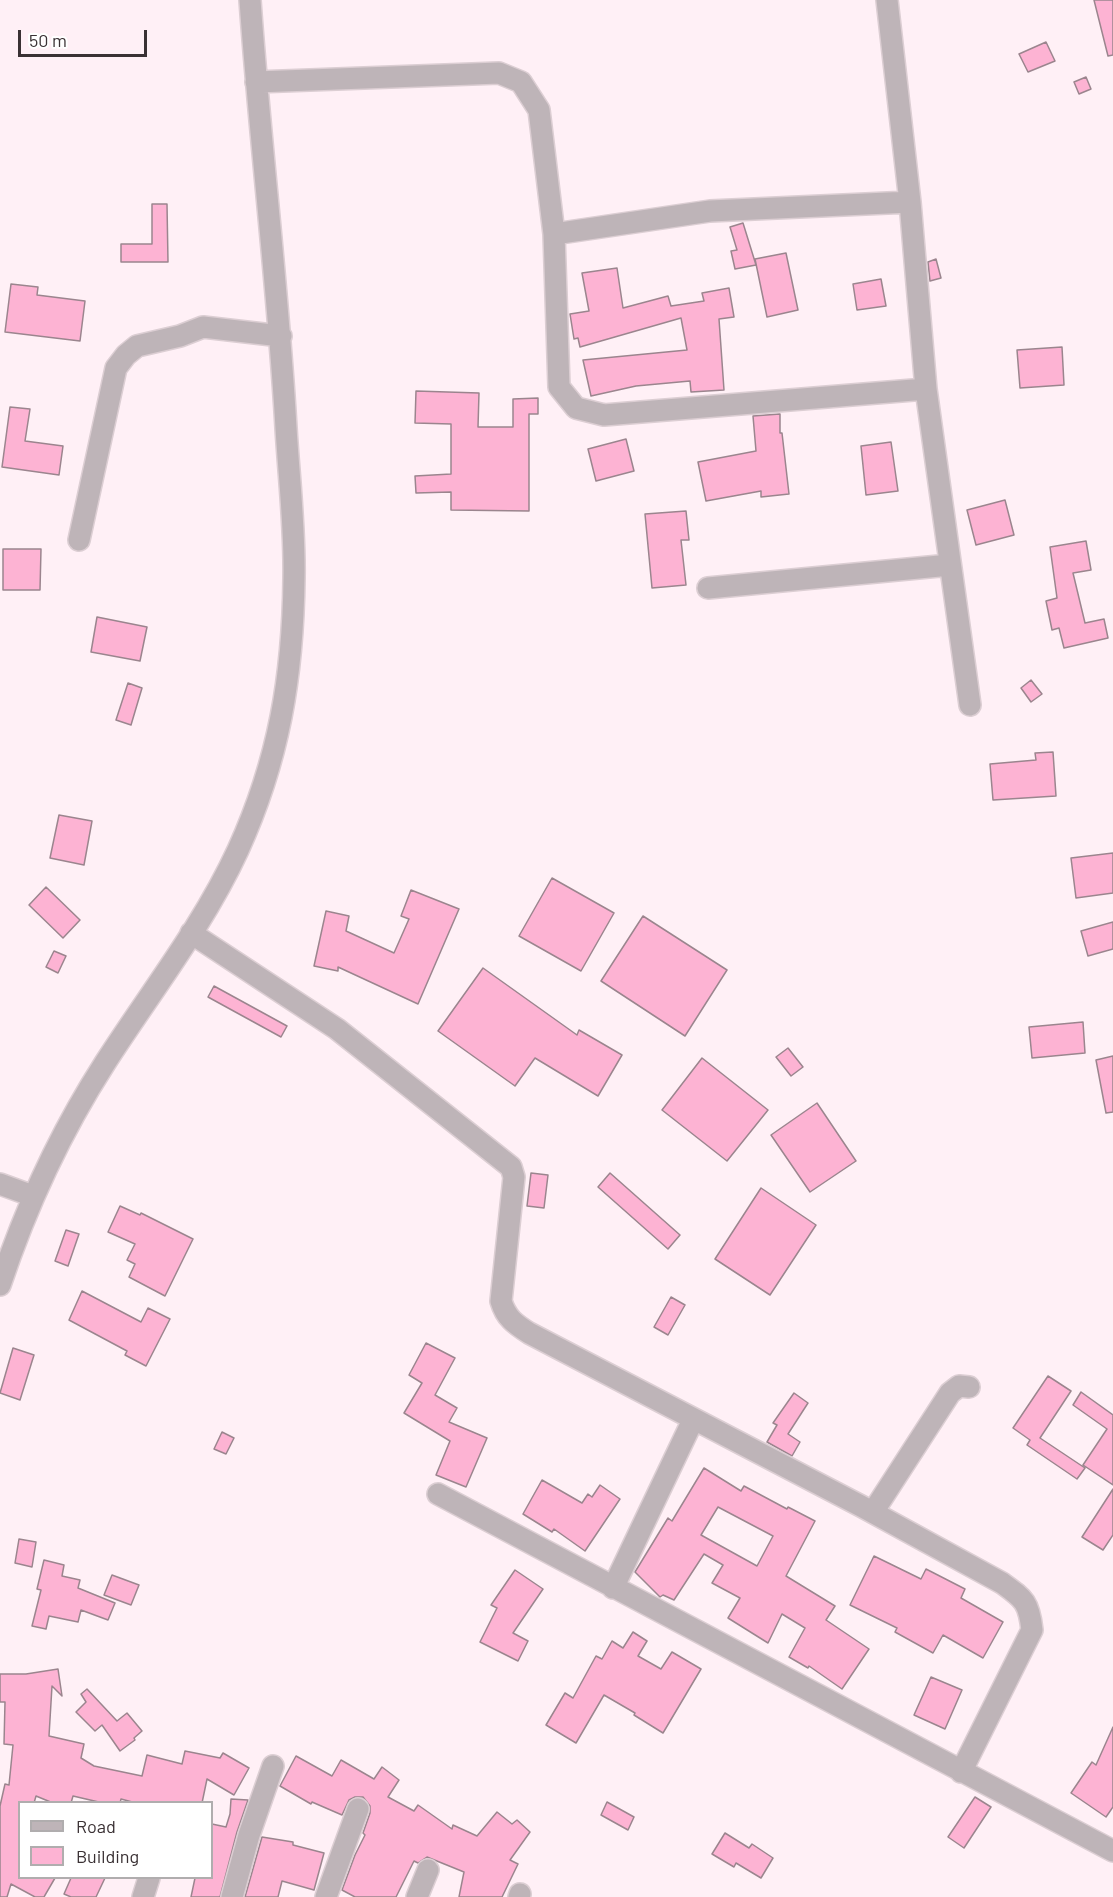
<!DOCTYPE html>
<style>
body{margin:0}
#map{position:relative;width:1113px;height:1897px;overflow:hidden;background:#fff0f6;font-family:Barlow,sans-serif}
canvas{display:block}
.legend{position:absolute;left:18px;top:1801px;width:195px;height:78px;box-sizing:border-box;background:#fff;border:2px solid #b0adae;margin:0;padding:8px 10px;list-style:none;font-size:18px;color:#3a3134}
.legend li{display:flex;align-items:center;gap:12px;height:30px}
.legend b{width:30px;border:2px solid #b0adae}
.scale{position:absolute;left:18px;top:30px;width:129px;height:27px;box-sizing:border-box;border:3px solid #3a3134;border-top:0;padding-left:8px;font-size:18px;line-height:21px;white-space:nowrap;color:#3a3134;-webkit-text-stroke:4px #fff;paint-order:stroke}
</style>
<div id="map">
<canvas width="1113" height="1897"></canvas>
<ul class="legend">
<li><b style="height:8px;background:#beb4b8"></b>Road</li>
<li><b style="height:16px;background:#fdb3d3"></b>Building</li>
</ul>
<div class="scale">50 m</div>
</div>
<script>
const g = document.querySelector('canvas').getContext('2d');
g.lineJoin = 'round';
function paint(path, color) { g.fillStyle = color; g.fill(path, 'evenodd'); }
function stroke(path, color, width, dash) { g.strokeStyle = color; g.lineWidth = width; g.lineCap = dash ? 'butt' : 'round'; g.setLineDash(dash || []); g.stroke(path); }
const building = new Path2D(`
 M1094,0H1113V55L1108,56Z
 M1046,42L1055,61L1028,72L1019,54Z
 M1086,77L1091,89L1079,94L1074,82Z
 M152,204H167L168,262H121V244H152Z
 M743,223L756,265L735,269L731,251L737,250L730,227Z
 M786,253L798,310L767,317L755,259Z
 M936,259L941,278L930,281L928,262Z
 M617,268L623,308L668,296L671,306L704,301L702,293L729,288L734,317L719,319L724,390L691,392L690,381L636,386L591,396L583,360L687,350L681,318L580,347L578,338L574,339L570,314L589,311L582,273Z
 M881,279L886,306L857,310L853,284Z
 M11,284L38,287L37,295L85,301L80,341L5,332Z
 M1062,347L1064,385L1020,388L1017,350Z
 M416,391L479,393L478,427H513V399L538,398V414H529V511L451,510V492L416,493L415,476L451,474V424L415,423Z
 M10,407L30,409L25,441L63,446L59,475L2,467Z
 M780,414V433H782L789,494L761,497V491L706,501L698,462L756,451L753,416Z
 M626,439L634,471L596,481L588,449Z
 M891,442L898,491L866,495L861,446Z
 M1005,500L1014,535L976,545L967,510Z
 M686,511L689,540H681L686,585L652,588L645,514Z
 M1086,541L1091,570L1073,573L1085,623L1104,619L1108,638L1064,648L1059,628L1052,630L1046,601L1057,598L1050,547Z
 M3,549H41L40,590H3Z
 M97,617L147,627L140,661L91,652Z
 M1031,680L1042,694L1031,702L1021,688Z
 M128,683L142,688L131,725L116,720Z
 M1053,752L1056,796L993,800L990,764L1036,760L1035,753Z
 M59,815L92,821L84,865L50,858Z
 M1113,853V893L1076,898L1071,858Z
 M552,878L614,913L581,971L519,936Z
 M46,887L80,920L63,938L29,905Z
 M411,890L459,909L418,1004L338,967V971L314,966L326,911L349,916L346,931L394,953L409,919L401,916Z
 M643,916L727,970L685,1036L601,981Z
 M1113,922V949L1088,956L1081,931Z
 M54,951L66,956L58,973L46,967Z
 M483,968L577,1035L579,1030L622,1055L598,1096L535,1058L515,1086L438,1031Z
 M214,986L287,1026L281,1037L208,997Z
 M1083,1022L1085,1053L1032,1058L1029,1027Z
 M788,1048L803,1067L791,1076L776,1057Z
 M1113,1056V1112L1106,1113L1096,1060Z
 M702,1058L768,1110L727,1161L662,1110Z
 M817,1103L856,1161L810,1192L771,1135Z
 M531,1173L548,1175L544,1208L527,1206Z
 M610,1173L680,1235L668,1249L598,1187Z
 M761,1188L816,1225L770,1295L715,1259Z
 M120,1206L140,1215L141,1213L193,1239L165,1296L129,1277L135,1264L127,1260L135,1244L108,1232Z
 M66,1230L79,1234L68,1266L55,1261Z
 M82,1291L141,1322L148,1308L170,1319L146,1366L125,1355L127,1351L69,1320Z
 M671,1297L685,1305L668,1335L654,1327Z
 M426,1343L455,1358L435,1395L457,1408L449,1422L487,1438L466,1487L436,1475L450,1441L404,1413L422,1383L409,1375Z
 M13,1348L34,1355L20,1400L0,1393Z
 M1048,1376L1071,1391L1040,1438L1085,1468L1077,1479L1027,1445L1030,1440L1013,1428Z
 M1081,1392L1113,1415V1485L1083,1465L1107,1429L1073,1405Z
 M794,1393L808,1403L788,1434L800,1442L792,1456L767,1442L777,1425L773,1423Z
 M222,1432L234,1438L226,1454L214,1449Z
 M704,1468L741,1491L744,1486L787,1509L788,1507L815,1521L786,1576L835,1606L826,1620L869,1649L842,1689L809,1666L808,1668L789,1657L805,1628L782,1614L768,1643L728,1618L740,1598L712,1583L723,1565L704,1554L674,1600L663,1595L660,1597L635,1572L668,1518L672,1521ZM718,1507L773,1536L757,1566L701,1535Z
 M542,1480L582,1503L588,1494L592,1497L600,1485L620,1499L585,1551L554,1529L552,1532L523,1514Z
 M1113,1489V1535L1103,1550L1082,1537Z
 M19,1539L36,1542L32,1567L15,1563Z
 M874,1556L921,1579L926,1569L965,1589L961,1598L1003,1622L983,1658L943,1635L933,1653L895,1632L897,1628L850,1605Z
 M44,1560L64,1565L62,1576L80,1580L78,1588L115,1603L108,1620L81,1610L78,1622L49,1616L46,1629L32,1626L41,1590L37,1589Z
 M515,1570L543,1589L513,1633L528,1641L518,1661L480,1642L497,1608L491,1605Z
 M112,1575L139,1585L131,1605L104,1595Z
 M633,1632L647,1641L638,1656L661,1669L672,1652L701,1669L663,1733L634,1715L635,1713L604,1695L576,1743L546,1725L565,1693L573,1698L596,1656L602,1659L612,1641L623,1648Z
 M58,1669L62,1696L52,1686L49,1736L84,1744L81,1758L94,1766L142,1776L147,1755L182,1764L185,1751L220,1758L223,1753L249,1768L234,1795L207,1779L202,1803H136L121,1799L120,1803H103L73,1796L71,1803H53L36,1796L34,1803H20V1878H55L44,1897H35L11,1884L7,1897H0V1806L5,1784L9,1785L13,1745L4,1744L5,1702H0V1674H26Z
 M931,1677L962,1690L945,1729L914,1715Z
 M87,1689L117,1721L127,1713L142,1731L134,1738L135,1740L120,1751L102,1725L95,1731L76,1712L86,1702L81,1694Z
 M1113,1727V1807L1106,1817L1071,1793L1092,1762L1096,1765Z
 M296,1756L332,1776L341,1760L374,1779L382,1767L399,1780L388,1797L414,1811L418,1805L452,1829L453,1825L477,1836L497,1812L512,1824L517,1820L530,1832L510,1860L518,1864L502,1897H459L464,1872L427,1857L418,1863L414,1861L396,1897H355L342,1890L355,1855L365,1835L363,1833L370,1813V1806L363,1797H355L349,1800L342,1815L312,1802L311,1804L280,1786Z
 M975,1797L991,1807L964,1848L948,1837Z
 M231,1799L248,1800L237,1832L220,1897H191L195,1878H212V1824L226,1827L230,1814Z
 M607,1802L634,1817L628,1830L601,1815Z
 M725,1833L749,1848L752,1844L773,1858L761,1878L736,1863L734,1867L712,1854Z
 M262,1837L293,1842V1845L324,1853L314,1890L282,1881L278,1897H245Z
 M71,1878H105L96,1897H71L64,1894Z`);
paint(building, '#fdb3d3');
stroke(building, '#9b858e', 1.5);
const street = new Path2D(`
 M887,0L910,202L926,389L970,705
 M256,82L499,73L521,82L539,110L554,234L559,387L576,408L604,415L926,389
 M554,234L710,211L910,202
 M79,540L116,368L126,355L137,346L180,336L203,327L281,336
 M708,588L950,565
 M191,933L337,1029L511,1167L514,1177L501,1301C506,1318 515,1324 529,1333L861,1506L1002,1583C1024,1599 1029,1602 1032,1630L961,1772
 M0,1184L33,1196
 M0,1285C26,1207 60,1133 105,1063C150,993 203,926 238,850C279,760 293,676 294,578C295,528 289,478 286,428C278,285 260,143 250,0
 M438,1494L1113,1851
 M873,1512L950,1393L959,1386L969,1387
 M613,1588L693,1420
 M143,1897L149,1878
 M232,1897L249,1835L273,1766
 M326,1897L358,1809
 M417,1897L428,1870
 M519,1897L520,1894`);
stroke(street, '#dcced3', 24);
stroke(street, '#beb4b8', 21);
</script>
